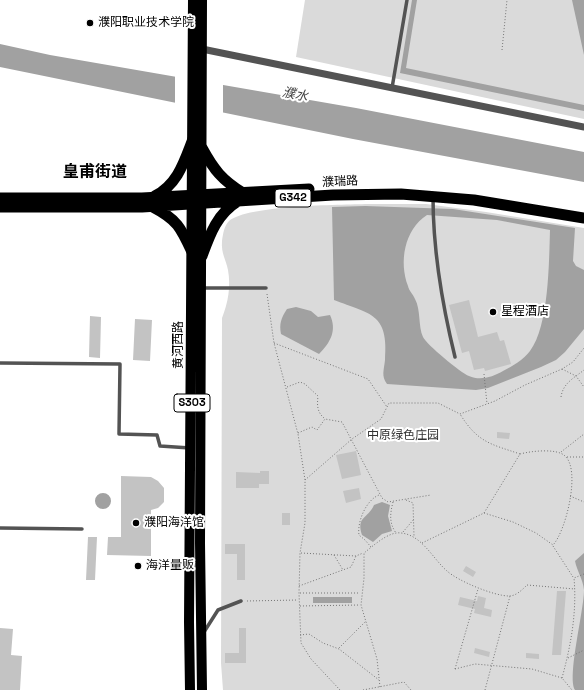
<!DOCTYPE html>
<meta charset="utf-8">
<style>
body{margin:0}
canvas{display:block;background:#fff}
</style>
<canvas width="584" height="690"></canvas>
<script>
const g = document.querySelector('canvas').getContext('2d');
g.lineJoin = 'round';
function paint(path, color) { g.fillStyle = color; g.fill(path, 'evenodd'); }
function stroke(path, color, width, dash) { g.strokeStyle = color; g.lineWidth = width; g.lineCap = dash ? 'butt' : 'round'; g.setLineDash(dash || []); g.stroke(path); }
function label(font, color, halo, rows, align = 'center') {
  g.font = font + ' "Space Grotesk","Noto Sans SC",sans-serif'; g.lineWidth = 4; g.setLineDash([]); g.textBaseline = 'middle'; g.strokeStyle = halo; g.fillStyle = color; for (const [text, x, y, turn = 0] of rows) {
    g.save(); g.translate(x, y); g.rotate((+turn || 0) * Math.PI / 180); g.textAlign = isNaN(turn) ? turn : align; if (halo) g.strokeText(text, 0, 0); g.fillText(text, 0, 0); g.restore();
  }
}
paint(new Path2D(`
 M305,0H584V119L296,57Z
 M368,204H426L486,212L584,228V690H223L221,663L222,318C228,303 231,287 228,270C226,259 221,254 222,241C223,234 224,226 229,221C248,205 340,205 368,204Z`), '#dadada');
paint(new Path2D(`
 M412,0H417L406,68L584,105V111L400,73Z
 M572,0H584V55Z
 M0,44L50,55L356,108L584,152V182L353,139L0,67Z
 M365,206L453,209L575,228L573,261L576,266L584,270V329L565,352L556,360L541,367L488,388L476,390L387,384C381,376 384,370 385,360C389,313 370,314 334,300L332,207ZM427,215L497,220L550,230C549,262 549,326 530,351C523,360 513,366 503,371C493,377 480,381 469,376C461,373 426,344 423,337C418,326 421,310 415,299C413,294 409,291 408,286C399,262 404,230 427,215Z
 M296,307L311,311L318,317L330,315C337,330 331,342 319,354L281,334C279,324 281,318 287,309Z
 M95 501a8 8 0 1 1 16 0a8 8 0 1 1-16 0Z
 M382,502L390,505L388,516L392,531L382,534L373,542L362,535C356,516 368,519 374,505Z
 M584,553V690H575C567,676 584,611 584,590C583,579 577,571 575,561Z
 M313,597H352V603H313Z`), '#a1a1a1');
paint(new Path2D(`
 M175,75L223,83V114L175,104Z`), '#fff');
paint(new Path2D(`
 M469,300L478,337L497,332L500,341L504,340L511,364L485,371L484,368L474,370L469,351L462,353L449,305Z
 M90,316L101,317L100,358L89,357Z
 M135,319L152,320L150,361L133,360Z
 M497,432L510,433L509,439L497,438Z
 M356,451L361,475L342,479L336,455Z
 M260,471H269V484H259V488H236V472L260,473Z
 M121,476L151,477L158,481L164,488V502L158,508L151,510V556L107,555L108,537H121Z
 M359,488L361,499L346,503L343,491Z
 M282,513H290V525H282Z
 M88,537H97L95,580H86Z
 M225,544H245V580H237V554H225Z
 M466,566L476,572L473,577L463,571Z
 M557,591H566L561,655H552Z
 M478,596L486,598L484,608L492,610L491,617L474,613L475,609L458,605L460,597L477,601Z
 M0,628L13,629L11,655L22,656L20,690H0Z
 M239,628H246V663H225V653H239Z
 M475,648L490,652L489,657L474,653Z
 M526,653L539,654V659L526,658Z`), '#c3c3c3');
stroke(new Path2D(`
 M502,50L507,0
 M267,294L274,343L298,434L305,480V523L300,553L299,593L301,643L311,659L340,690
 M274,343L368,379L387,407
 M562,369L576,376L584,387
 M484,374L487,404
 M287,387L300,382L305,384L318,396C317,405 317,412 324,418
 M561,397C563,383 574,378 584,370
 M298,433L312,427L317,430L325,419L342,422L382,498L388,502L431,495
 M561,452L584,434
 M567,457H584
 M305,480L352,439L381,419L389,403H438L460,414L495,401L525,385L562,369L573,362L584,348
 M570,496L584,502
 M406,500L413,503L414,536
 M393,502C390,514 389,523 396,533
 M484,513L513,522L536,533L553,545C566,531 581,470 565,456C557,448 531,451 520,454
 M403,532L414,519
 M422,543L484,513L520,454C491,444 478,443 460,414
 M553,546L573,577
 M371,547L365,540L359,535C357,522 366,500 379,495
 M301,553L356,556L363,553
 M334,555L343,570
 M299,586L351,567L356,556
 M300,593H360
 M247,601L298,600
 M300,606L360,605
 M300,635L309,634L323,643L339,649L379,680
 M339,648L366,621
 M568,658L584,650
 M455,669L475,664L532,669L562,678L572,690
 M455,669L478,589
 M562,678C571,645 577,612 574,578L584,574
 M380,687L377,659L361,605L364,578V553C373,546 389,531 401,533C422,535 433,559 447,571C458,581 494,596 509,596C516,596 522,590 527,585L575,589
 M363,690L404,682L411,690
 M485,690L510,596`), '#757575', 1, [1, 2]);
stroke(new Path2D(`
 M392,88L407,0
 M433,197C433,252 442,304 455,357
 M203,288H266
 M0,363L120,364L119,434L157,435L160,446L190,448
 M0,528L82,529
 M204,632L218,610L241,601`), '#535353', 3.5);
stroke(new Path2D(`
 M202,49L584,127`), '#535353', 7);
stroke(new Path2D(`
 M202,0L200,543L202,690
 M190,690L189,622L193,0`), '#000', 10);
stroke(new Path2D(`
 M202,148C214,170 222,180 243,193
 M155,196C178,184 184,162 193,139
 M0,198H142L309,189
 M0,207H142L333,195L401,194L474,200L584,218
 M153,207C178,220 181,228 193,254
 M202,256C210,234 217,214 238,201`), '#000', 11);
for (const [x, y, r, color] of [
 [90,23,4,"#000"],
 [493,312,4,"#000"],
 [136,523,4,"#000"],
 [138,566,4,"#000"]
]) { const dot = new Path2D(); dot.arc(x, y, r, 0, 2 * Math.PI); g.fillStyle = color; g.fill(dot); stroke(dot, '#fff', 1.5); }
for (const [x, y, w] of [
 [293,198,36],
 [192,403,36]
]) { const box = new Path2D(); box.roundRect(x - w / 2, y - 9, w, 18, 3); g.fillStyle = '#fff'; g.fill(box); stroke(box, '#000', 1); }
label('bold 11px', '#000', null, [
 ["G342",293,198],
 ["S303",192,403]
]);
label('12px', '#000', '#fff', [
 ["濮阳职业技术学院",98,23],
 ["星程酒店",501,312],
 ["濮阳海洋馆",144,523],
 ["海洋量贩",146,566]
], 'left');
label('12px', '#000', '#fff', [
 ["濮瑞路",340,182,-3],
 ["黄河西路",179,345,-90]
]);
label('12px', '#313131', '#fff', [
 ["中原绿色庄园",403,436]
]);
label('italic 13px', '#424242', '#fff', [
 ["濮水",295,95,11]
]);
label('bold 16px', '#000', '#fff', [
 ["皇甫街道",95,173]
]);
</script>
